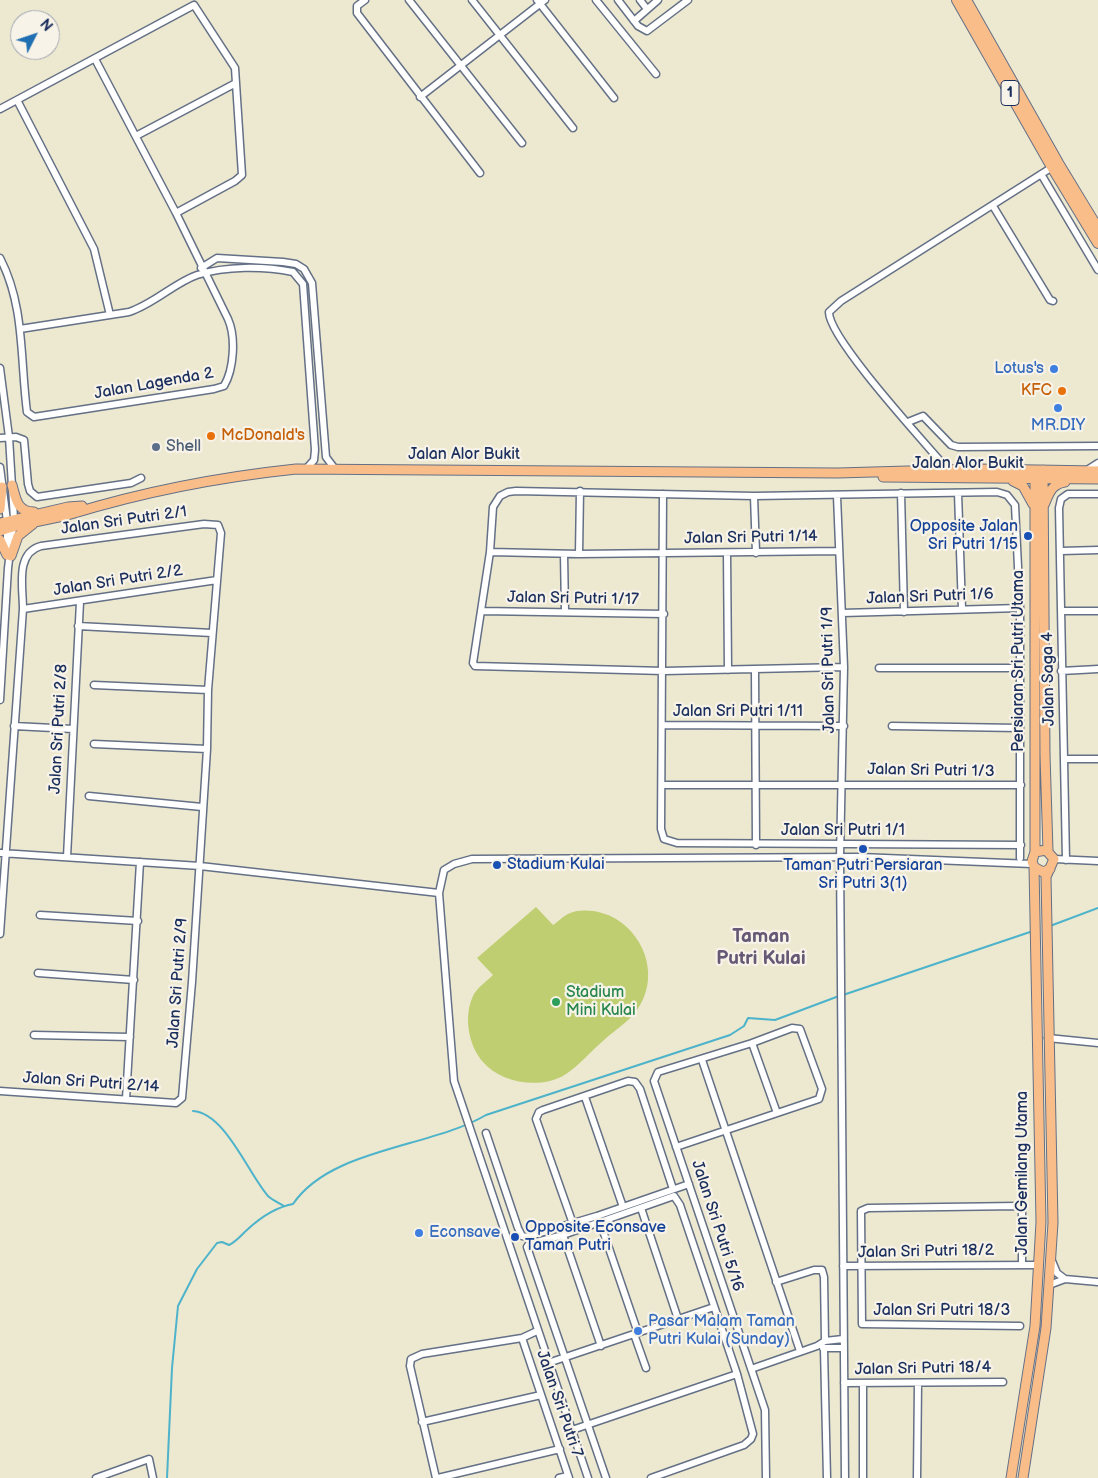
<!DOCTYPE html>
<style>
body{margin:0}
#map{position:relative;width:1098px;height:1478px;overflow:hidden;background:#ede8d0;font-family:"Balsamiq Sans",sans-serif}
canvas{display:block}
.north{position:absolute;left:10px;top:10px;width:50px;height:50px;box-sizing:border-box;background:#f7f3e8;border:1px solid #9fa5b1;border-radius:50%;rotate:49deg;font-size:14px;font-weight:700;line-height:20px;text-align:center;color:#1b2f5e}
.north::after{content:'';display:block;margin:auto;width:18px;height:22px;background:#1f6fb2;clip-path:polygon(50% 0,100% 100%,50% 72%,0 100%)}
</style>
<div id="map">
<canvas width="1098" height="1478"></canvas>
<div class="north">N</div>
</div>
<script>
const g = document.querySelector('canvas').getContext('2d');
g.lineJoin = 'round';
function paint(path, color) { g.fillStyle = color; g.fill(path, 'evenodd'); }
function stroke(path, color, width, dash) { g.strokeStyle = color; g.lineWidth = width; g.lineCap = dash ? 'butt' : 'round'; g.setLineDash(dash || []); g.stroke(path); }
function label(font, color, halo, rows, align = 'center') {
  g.font = font + ' "Balsamiq Sans",sans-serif'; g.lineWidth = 4.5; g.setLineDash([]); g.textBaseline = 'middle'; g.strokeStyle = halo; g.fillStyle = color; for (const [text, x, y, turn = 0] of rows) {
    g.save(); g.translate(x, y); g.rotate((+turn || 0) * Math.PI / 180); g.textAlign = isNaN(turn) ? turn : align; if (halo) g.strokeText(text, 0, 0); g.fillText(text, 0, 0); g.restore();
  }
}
paint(new Path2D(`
 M536,907L553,925C558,922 563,916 568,914C581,907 604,911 616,919C647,938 659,979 637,1010C629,1022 613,1031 603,1041C591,1051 577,1068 563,1076C538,1089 501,1083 483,1062C468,1045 463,1015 474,994C478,987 487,981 493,975L477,958Z`), '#bfce71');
stroke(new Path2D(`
 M1050,926L1098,908
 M843,995L1033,931
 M193,1111C225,1113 248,1173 268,1196C272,1200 279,1203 284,1206
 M167,1478L172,1368L178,1306L197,1269L217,1243L222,1242L229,1245C237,1241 241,1235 248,1229C260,1218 277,1207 293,1204C331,1148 430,1148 486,1115L730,1035L744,1026L748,1018L775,1020L839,996`), '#4cb3cb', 2);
const minor = new Path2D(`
 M365,0L357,6V13L480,173
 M409,0L522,143
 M472,0L573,128
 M537,0L614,98
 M596,0L656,74
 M618,0L638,26L647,31L688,0
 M640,0L647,9
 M634,21L658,0
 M420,97L545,0
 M17,100L94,249L110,315
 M0,109L194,5L235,68L242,175L235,181L176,213
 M136,136L236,83
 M1041,174L1098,270
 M993,206L1050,300L1053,301
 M0,258C25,306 20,359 27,412L34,417L214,389L224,386C234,369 236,337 228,319L176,213L95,59
 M201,268L217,258L283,262L296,264L304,269L312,283L326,457L335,469
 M20,329L129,312C154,304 174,283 197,275C226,266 263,266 293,272L303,284L315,450L314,460L306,469
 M0,368L9,437L14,519L8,568L0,700
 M908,422L923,416L951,445L958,447L1098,446
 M0,438L16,437L24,440L28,484L30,491L37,497L131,483L141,478
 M0,467L7,521V550
 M1087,470L1098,463
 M949,471C927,445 828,338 829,312L841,301L1054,166
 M901,493L904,612
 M958,493L962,609
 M663,494L661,829L664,839L677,843L1021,845
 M754,496L756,553
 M837,496L844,667L840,857L845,1478
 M1061,551L1098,550
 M490,552L579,554L839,551
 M727,553L728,670
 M564,554L565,612
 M579,554L580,491
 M23,609L217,580
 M482,611L664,614
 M1062,611H1098
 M842,613L1020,608
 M78,626L212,633
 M844,667L664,671L475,666L473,663L490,552L493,507L500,496L508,492L516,491L754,496L997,492L1007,495L1015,505L1020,608V858
 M879,668H1020
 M755,670L756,845
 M1061,671L1098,669
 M94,685L208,690
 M662,725L844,726
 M14,726L73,729
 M892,726L1019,728
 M94,744L207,749
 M1064,759H1098
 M663,785H1021
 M89,796L202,807
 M1,853L200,866L439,893
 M67,857L80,602
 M1054,859L1098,861
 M1066,860L1059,508L1061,499L1068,494H1098
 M40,915L138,921
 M0,934L23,609C23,587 15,553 41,546L204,524L218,525L221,533L208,690L207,749L192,982L182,1098L176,1103L0,1091
 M38,973L134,980
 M34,1035L130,1037
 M1048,1038L1098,1043
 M752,1043L777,1113
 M702,1060L800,1351
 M585,1097L623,1207
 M126,1099L140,862
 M486,1133L518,1228L522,1236L526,1237L597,1216L689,1184
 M676,1147L819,1099L822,1089L800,1029L792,1028L752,1043L658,1072L654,1081L765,1410L766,1478
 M641,1208L678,1319
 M600,1222L638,1333
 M573,1224L536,1119L539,1112L543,1110L628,1081L635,1082L640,1089L673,1189
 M563,1235L601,1346
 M1052,1261L1057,1273L1065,1279
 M843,1266L1038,1265
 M776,1282L814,1270H822L824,1277L825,1341
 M1049,1285L1065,1279L1098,1282
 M1020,1326L862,1324L861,1211L868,1208L1019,1206L1022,1210V1265
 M634,1334L646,1368
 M522,1338L569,1478
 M823,1348H842
 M824,1349L827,1478
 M548,1363L714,1307
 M751,1369L817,1346L825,1341L843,1339
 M844,1383L1003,1382
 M422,1422L541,1395
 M572,1430L737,1374
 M96,1478L149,1459L153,1478
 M436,1478L410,1366L411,1359L422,1354L522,1338L537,1331
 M438,1478L560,1449
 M559,1478L568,1476
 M588,1478L454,1081L439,893L444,870L454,864L472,859L860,857L1032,864
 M606,1478L527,1247L529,1244L563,1235L674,1196L680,1205L737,1374L753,1434L751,1439L744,1445L651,1478
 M863,1478V1384
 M917,1478L918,1383`);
const major = new Path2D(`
 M1035,470V852
 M1043,470L1045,755L1048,851
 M883,477L1098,479
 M1013,481L1023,486L1033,504
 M12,485C16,499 17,512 34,512
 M1044,505C1049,494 1051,484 1065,482
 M0,509L2,487
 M0,523L68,507L82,506
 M0,531C23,522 47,521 71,514C143,492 220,477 296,469L838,473L977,469L1098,471
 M0,540L7,555
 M11,556L18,536L33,524
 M1011,1478L1035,1326L1041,1222L1034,867
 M1023,1478L1046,1328L1053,1223L1046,877L1054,859L1046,850L1035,852L1032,861L1034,867L1043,872L1050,869`);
const highway = new Path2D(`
 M957,0L1052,167L1098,243
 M966,0L1058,163L1098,229`);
stroke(minor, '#647086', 9);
stroke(major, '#647086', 11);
stroke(highway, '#647086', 12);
stroke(minor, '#fff', 6);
stroke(major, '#f9bd89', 9);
stroke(highway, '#f9bd89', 10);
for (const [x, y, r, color] of [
 [1054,369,5,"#3f7fe0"],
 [1062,391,5,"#e8710a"],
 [1058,408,5,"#3f7fe0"],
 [211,436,5,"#e8710a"],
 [156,447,5,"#5c6f8a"],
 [1028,536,5,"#1a4fb4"],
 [863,849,5,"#1a4fb4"],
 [497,865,5,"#1a4fb4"],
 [556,1002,5,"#2e9e5b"],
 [419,1233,5,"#3f7fe0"],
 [515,1237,5,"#1a4fb4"],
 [638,1331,5,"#3f7fe0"]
]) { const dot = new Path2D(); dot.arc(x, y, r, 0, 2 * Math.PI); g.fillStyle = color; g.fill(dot); stroke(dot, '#f7f3e8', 2); }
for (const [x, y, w] of [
 [1010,93,18]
]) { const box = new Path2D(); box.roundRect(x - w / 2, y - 12.5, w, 25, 4); g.fillStyle = '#f7f3e8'; g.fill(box); stroke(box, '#1b2f5e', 1); }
label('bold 15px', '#1b2f5e', null, [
 ["1",1010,93]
]);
label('16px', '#366cbe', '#f7f3e8', [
 ["Lotus's",1044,369,"right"],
 ["MR.DIY",1058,426,"center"],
 ["Econsave",429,1233],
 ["Pasar Malam Taman",648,1322],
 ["Putri Kulai (Sunday)",648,1340]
], 'left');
label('16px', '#1b2f5e', '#f7f3e8', [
 ["Jalan Lagenda 2",154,384,-10],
 ["Jalan Alor Bukit",464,455],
 ["Jalan Alor Bukit",968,464],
 ["Jalan Sri Putri 2/1",124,521,-8],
 ["Jalan Sri Putri 1/14",751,538,-1],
 ["Jalan Sri Putri 2/2",118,581,-9],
 ["Jalan Sri Putri 1/6",930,597,-2],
 ["Jalan Sri Putri 1/17",573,599,1],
 ["Persiaran Sri Putri Utama",1019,661,-90],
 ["Jalan Sri Putri 1/9",829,670,-91],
 ["Jalan Saga 4",1049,679,-91],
 ["Jalan Sri Putri 1/11",738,712],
 ["Jalan Sri Putri 2/8",59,729,-87],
 ["Jalan Sri Putri 1/3",931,771,1],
 ["Jalan Sri Putri 1/1",843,831],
 ["Jalan Sri Putri 2/9",178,983,-86],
 ["Jalan Sri Putri 2/14",91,1083,4],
 ["Jalan Gemilang Utama",1023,1173,-90],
 ["Jalan Sri Putri 5/16",717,1226,72],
 ["Jalan Sri Putri 18/2",926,1252,-1],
 ["Jalan Sri Putri 18/3",942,1311],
 ["Jalan Sri Putri 18/4",923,1369,-1],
 ["Jalan Sri Putri 7",559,1404,71]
]);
label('16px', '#c56008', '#f7f3e8', [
 ["KFC",1052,391],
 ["McDonald's",221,436,"left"]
], 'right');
label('16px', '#4e5e75', '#f7f3e8', [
 ["Shell",166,447]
], 'left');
label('16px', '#164399', '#f7f3e8', [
 ["Opposite Jalan",1018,527,"right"],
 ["Sri Putri 1/15",1018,545,"right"],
 ["Stadium Kulai",507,865],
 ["Taman Putri Persiaran",863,866,"center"],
 ["Sri Putri 3(1)",863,884,"center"],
 ["Opposite Econsave",525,1228],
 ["Taman Putri",525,1246]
], 'left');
label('16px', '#27864d', '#f7f3e8', [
 ["Stadium",566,993],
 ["Mini Kulai",566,1011]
], 'left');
label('bold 19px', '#655976', '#f7f3e8', [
 ["Taman",761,937],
 ["Putri Kulai",761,959]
]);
</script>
